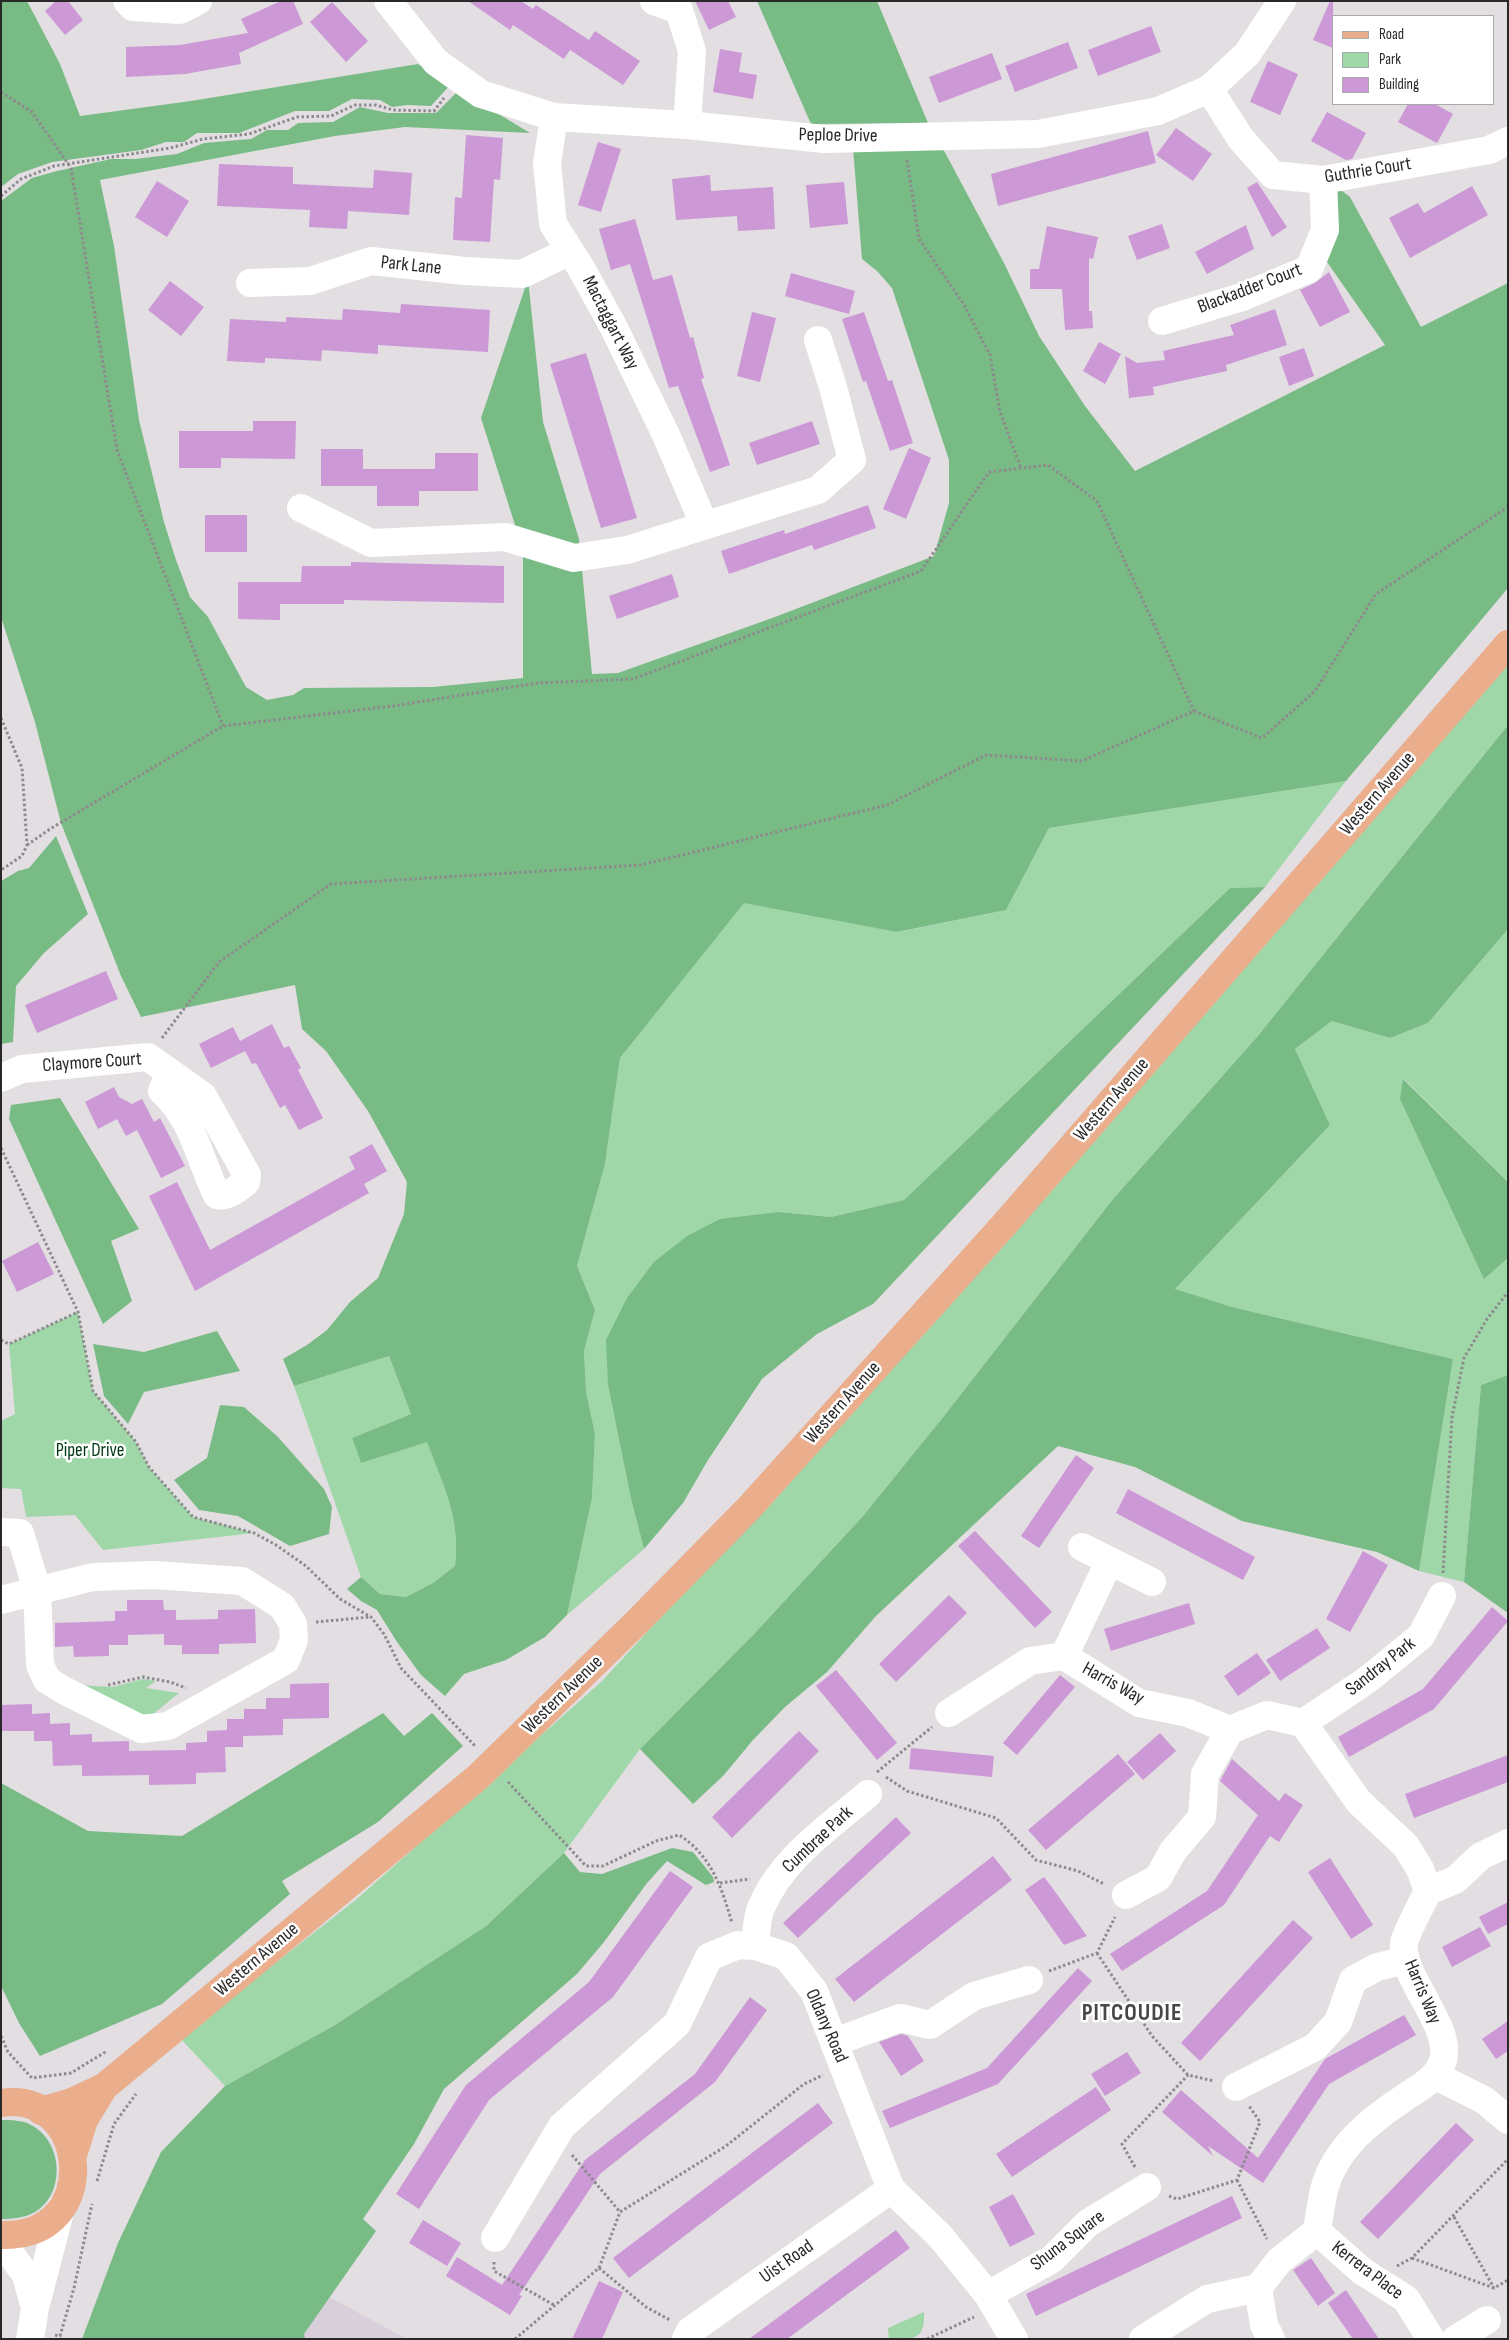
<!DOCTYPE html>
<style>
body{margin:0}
#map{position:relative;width:1509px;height:2340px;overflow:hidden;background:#e2dee2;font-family:"Sofia Sans Condensed",sans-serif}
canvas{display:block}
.frame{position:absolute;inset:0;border:2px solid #292829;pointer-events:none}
.legend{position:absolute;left:1332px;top:15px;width:162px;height:90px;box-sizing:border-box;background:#fff;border:1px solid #a9a9a9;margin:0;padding:6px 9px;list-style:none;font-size:15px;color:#292829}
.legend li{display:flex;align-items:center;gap:10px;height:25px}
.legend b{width:25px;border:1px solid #a9a9a9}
</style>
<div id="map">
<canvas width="1509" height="2340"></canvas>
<div class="frame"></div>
<ul class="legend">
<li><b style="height:6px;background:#eaae8c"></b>Road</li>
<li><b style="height:14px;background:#a0d7a9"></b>Park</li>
<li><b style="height:14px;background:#cc98d6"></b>Building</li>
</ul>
</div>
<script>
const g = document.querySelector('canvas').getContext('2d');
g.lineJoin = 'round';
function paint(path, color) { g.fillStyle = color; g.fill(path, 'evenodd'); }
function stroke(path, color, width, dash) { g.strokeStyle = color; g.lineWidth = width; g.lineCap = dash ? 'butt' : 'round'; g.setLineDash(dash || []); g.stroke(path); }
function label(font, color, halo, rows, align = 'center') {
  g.font = font + ' "Sofia Sans Condensed",sans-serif'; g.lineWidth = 5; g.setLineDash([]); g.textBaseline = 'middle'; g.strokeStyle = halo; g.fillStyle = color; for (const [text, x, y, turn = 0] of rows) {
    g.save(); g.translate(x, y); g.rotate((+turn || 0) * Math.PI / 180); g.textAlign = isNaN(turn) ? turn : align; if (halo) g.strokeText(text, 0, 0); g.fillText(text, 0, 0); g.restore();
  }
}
paint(new Path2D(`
 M329,2297L407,2339H305L303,2334Z`), '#d8cfda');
paint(new Path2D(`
 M1508,656V725L1257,1037L1113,1199L944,1416L863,1516L754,1634L640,1749L564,1853L486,1926L335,2025L225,2086L180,2038L358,1898L601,1682L966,1287Z
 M1346,781L1265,887L1230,888L904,1200L831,1217L779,1212L608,1385L631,1499L644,1549L567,1615L592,1498L595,1434L586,1391L584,1351L595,1310L577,1266L605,1164L620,1058L744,902L898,932L1006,910L1049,828Z
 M1508,929V1182L1404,1079L1484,1278L1508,1258V1375L1481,1385L1464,1582L1419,1571L1453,1359L1232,1307L1174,1290L1330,1125L1295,1049L1332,1021L1390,1038L1428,1023Z
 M78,1312L93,1391L136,1442L149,1467L193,1517L254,1533L103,1550L75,1515L26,1517L21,1489L1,1488V1421L15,1414L9,1344Z
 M389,1356L411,1414L352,1438L361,1463L427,1441C443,1485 461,1518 455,1566L433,1583L406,1597L380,1594L361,1577L294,1386Z
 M143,1679L156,1681L146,1688L179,1693L147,1719L76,1685L113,1687Z
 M924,2312C925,2340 915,2339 889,2339L888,2328Z`), '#a0d7a9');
paint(new Path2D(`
 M1,1H27L60,64L80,116L191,101L418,64L451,84L431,106L408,105L392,107L380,100L352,99L329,111H295L239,133H197L184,142H166L141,150L52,162L18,174L1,187Z
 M757,1H877L928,123L811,124Z
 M459,90L530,133L405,127L335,136L100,180L114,246L139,420L164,522L176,560L190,597L208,617L246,687L267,700L293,695L304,688L433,687L523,678V550L481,418L528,279L543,422L579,539L592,674L618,673L775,617L934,556L949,503V460L892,288L877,271L862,259L853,148L941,145L1005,265L1039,336L1085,406L1135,471L1385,345L1327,262L1337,187L1350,197L1421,327L1508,283V588L1346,781L1049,828L1006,910L897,932L744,903L620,1058L605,1164L577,1266L595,1310L584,1351L586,1391L595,1434L592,1498L567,1615L545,1637L506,1660L464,1674L445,1696L421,1675L397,1642L377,1610L361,1601L347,1589L361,1577L380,1594L406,1597L433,1583L455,1566C461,1518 443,1485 427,1442L361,1463L352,1438L411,1414L389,1356L294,1386L283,1359L307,1345L327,1330L350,1302L378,1278L404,1214L407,1182L368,1111L326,1051L302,1029L295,985L141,1017L121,976L61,823L35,722L1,617V201L32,178L57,171L111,159H135L177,154L204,143L251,139L267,130H288L298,123L333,122L360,107L388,113H436Z
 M1508,725V929L1428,1023L1390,1038L1332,1021L1295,1049L1330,1125L1175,1289L1232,1307L1453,1359L1419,1571L1377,1552L1242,1521L1135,1467L1058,1446L876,1616L827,1672L785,1707L753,1740L723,1776L693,1804L640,1749L754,1634L863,1516L944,1416L1113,1199L1257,1037Z
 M56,836L88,914L44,953L16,986L13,1042L1,1044V881L18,871L29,868Z
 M1265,887L873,1304L817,1334L762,1379L708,1460L683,1503L644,1549L631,1499L608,1385L606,1340L627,1298L654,1262L687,1236L720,1219L779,1212L831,1217L904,1200L1230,888Z
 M1403,1079L1508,1182V1258L1484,1279L1400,1099Z
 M60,1098L139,1229L111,1241L132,1301L103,1324L9,1119L11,1105Z
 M217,1331L240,1371L144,1392L128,1424L104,1396L93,1344L144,1352Z
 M1508,1375V1613L1464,1582L1481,1385Z
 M220,1405L244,1407L278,1437L324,1489L332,1507L329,1534L290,1546L238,1516L199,1510L174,1480L207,1458Z
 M383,1713L404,1736L432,1713L463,1746L378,1822L282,1881L290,1894L162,2004L40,2056L19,2023L1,1986V1783L88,1831L182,1836Z
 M672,1848L693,1852L713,1877L714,1882L706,1885L667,1861L647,1883L604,1942L577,1974L444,2089L414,2144L363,2219L376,2231L304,2334L305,2339H82L118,2243L161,2152L225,2086L335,2025L486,1926L564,1853L580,1872L602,1874Z
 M1,2120C12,2120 22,2120 31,2125C63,2141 66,2194 35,2212C24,2218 13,2219 1,2219Z`), '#79bb85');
paint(new Path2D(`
 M56,1H68L83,20L65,35L45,11Z
 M281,1H293L303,24L239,53L241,64L185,74L126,77V47L180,45L248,33L241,19Z
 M468,1H521L533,9L536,5L589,40L595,31L640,61L623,85L570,50L564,59L513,25L510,30Z
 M695,1H728L736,17L709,30Z
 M1330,1H1333V48L1313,40Z
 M332,2L368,41L346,62L310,22Z
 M1151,26L1161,52L1098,76L1088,50Z
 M1068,42L1078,68L1015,92L1005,66Z
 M720,49L742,53L739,72L757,75L753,99L713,92Z
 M992,53L1002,79L939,103L929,77Z
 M1268,61L1298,74L1280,115L1250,102Z
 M1408,104H1435L1453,114L1437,143L1398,122Z
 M1327,112L1366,133L1352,159L1346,160L1311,141Z
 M1176,128L1212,154L1193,181L1156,155Z
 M1148,131L1156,163L998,206L991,174Z
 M466,135L503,138L500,180L494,179L490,242L453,240L455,197L462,198Z
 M598,142L621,149L601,212L578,205Z
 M219,164L293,167V184L373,188L374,170L412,173L409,215L348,211L347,229L309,227L310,210L217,206Z
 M710,175L711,191L773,187L775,229L738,231L737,216L676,220L672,179Z
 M157,181L189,201L167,237L135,217Z
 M844,182L848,224L810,228L806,185Z
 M1257,182L1287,227L1272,237L1247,188Z
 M1472,186L1488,215L1410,258L1389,218L1418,203L1424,213Z
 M635,219L653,280L672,275L690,338L693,337L704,378L701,379L730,465L710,472L678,386L669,388L630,264L611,270L599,229Z
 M1162,224L1170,248L1137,260L1128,236Z
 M1246,225L1254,249L1207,274L1195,252Z
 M1047,226L1098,237L1093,259L1089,258V311H1092L1093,328L1065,330L1062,289H1030V269H1039Z
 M1329,272L1350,312L1320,327L1300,290L1315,283Z
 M791,273L855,291L849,314L785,296Z
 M170,281L204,307L181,336L148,310Z
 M401,304L490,310L488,352L378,345V354L322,350L321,361L265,358V363L227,361L230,319L286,322V317L342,320L343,309L400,313Z
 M1275,309L1287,345L1226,365L1227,371L1153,387L1154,395L1129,398L1125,356L1137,363L1165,360L1163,351L1234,335L1230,325Z
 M752,312L776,318L760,382L737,376Z
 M864,312L888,381L892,380L913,443L890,451L866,381L863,382L842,319Z
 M1099,342L1121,354L1105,384L1083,371Z
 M1304,348L1314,376L1289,386L1279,357Z
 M586,353L637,518L601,528L550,364Z
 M253,421H296L295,459L221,458V468H179V431H253Z
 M812,421L820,444L757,465L749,443Z
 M909,448L931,458L906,519L883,509Z
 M321,449H363V469H435V453H478V491H419V506H377V486H321Z
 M868,505L876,528L814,550L812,545L729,574L721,551L784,530L785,534Z
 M205,515H247V552H205Z
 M351,562L504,566V603L344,600V604H280V620L238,619V582H301L302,566H351Z
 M672,574L679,597L617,619L609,596Z
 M106,971L118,999L37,1033L25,1005Z
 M272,1024L284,1048L289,1046L301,1068L298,1070L323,1118L299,1130L285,1105L280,1108L256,1063L252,1064L245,1051L211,1068L199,1044L233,1027L240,1041Z
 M114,1087L119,1097L132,1104L142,1099L154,1122L160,1118L185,1166L161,1178L137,1130L126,1136L117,1119L98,1129L85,1102Z
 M372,1144L387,1171L364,1184L369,1193L195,1291L149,1196L177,1182L210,1250L355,1169L349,1157Z
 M38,1242L54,1274L17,1292L2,1261Z
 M1076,1455L1094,1468L1039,1548L1021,1536Z
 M1128,1489L1255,1557L1243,1580L1116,1513Z
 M975,1531L1052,1612L1035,1628L958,1546Z
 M1363,1551L1388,1565L1350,1632L1326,1619Z
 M949,1595L967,1613L896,1682L879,1664Z
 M127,1600H163L164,1610H176V1620L218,1619V1610L255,1609L256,1643L219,1644V1654H182V1645H164V1634L128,1635V1645H109V1656L74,1657L73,1646L55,1647V1623L115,1621V1611H127Z
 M1189,1603L1195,1624L1111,1651L1104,1629Z
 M1492,1607L1508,1621L1434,1709L1349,1757L1338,1737L1423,1689Z
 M1317,1628L1330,1648L1280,1681L1266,1660Z
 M1257,1653L1271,1673L1238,1696L1224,1676Z
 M836,1670L897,1743L877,1760L816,1686Z
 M1060,1675L1075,1687L1017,1755L1003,1743Z
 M329,1683V1718L283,1719V1735L243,1736V1747H225L226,1772L196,1773V1784L149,1785V1775L82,1776V1765L53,1766L52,1741H34V1731H1V1705L32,1704V1714L50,1713V1724L70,1723V1735L92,1734V1742L129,1741V1751L186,1750V1743L207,1742V1731L227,1730V1719H244V1709H266V1698H290V1684Z
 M799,1731L819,1751L732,1838L712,1817Z
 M1160,1733L1176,1751L1143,1780L1127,1762Z
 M911,1748L994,1756L992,1777L909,1769Z
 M1118,1754L1135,1774L1046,1850L1028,1830Z
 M1508,1755V1782L1414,1818L1405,1794Z
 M1232,1759L1279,1801L1285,1793L1303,1805L1279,1842L1270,1836L1224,1905L1122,1971L1110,1954L1207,1891L1258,1815L1220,1781Z
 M896,1817L911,1833L798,1938L783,1923Z
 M993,1856L1012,1880L854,2002L835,1979Z
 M1330,1858L1373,1925L1351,1939L1308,1872Z
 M670,1871L693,1887L613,1997L489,2100L419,2209L396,2194L466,2085L589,1982Z
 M1044,1877L1051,1886L1087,1936L1064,1945L1025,1890Z
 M1508,1902V1924L1488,1934L1479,1917Z
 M1293,1920L1313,1938L1200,2061L1181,2043Z
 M1480,1927L1491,1946L1452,1967L1442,1947Z
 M1078,1968L1092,1981L998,2084L890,2128L882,2111L987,2068Z
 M750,1997L767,2010L715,2082L600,2174L519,2295L522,2296L510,2315L446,2276L457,2257L502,2285L585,2160L695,2074Z
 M1404,2015L1416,2035L1329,2084L1263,2183L1208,2146L1213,2156L1162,2112L1181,2090L1258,2158L1325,2059Z
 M1508,2021V2051L1496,2059L1482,2039Z
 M901,2034L908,2036L924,2061L901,2076L879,2042Z
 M1127,2052L1141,2073L1105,2096L1091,2074Z
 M1096,2087L1111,2110L1012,2177L996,2154Z
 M818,2103L833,2123L629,2278L613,2258Z
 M1456,2123L1474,2140L1378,2239L1360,2222Z
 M1013,2194L1035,2234L1010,2247L989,2207Z
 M1232,2196L1242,2218L1036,2316L1026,2294Z
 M423,2220L461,2243L447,2266L409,2243Z
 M896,2230L910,2248L787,2339H749Z
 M1311,2258L1335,2293L1318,2306L1293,2270Z
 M599,2281L623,2292L602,2339H572Z
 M1346,2290L1379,2339H1353L1328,2303Z`), '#cc98d6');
stroke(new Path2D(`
 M1,92L32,112L71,168L117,450L223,726
 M907,160L919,239L963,303L990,355L1000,412L1021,468
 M1,196L21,179L54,166L170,148L203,139L249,134L297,117L331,116L355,105H376L393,110L434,111L444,98
 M1,718L22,768L27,845L22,856L1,870
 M27,845L50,829L223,726L393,706L537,683L633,679L921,571L989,472L1048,465L1097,501L1194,711
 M162,1038L219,962L331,884L641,865L887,805L986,755L1082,761L1194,711L1262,738L1315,691L1376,594L1508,507
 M1,1148L78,1312L93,1391L136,1442L149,1467L193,1517L254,1533L276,1545L306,1566L340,1599L371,1617L384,1634L401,1668L475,1746
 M1,1340L9,1344L78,1312
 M1443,1573L1452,1417L1464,1358L1487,1319L1508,1292
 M316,1622L370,1617
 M108,1685L143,1677L170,1682L186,1688
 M877,1772L932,1727
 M886,1777L907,1791L996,1818L1036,1860L1078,1871L1104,1884
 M508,1782L586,1866H603L656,1841L679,1835C711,1855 722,1888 732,1923
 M720,1883L750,1879
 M1097,1953L1152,2036L1188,2075L1214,2081
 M1049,1971L1097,1953L1115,1917
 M1,2036L8,2052L32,2078L71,2073L107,2051
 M572,2155L620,2212
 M1135,2167L1122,2144L1188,2075
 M1237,2180L1267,2239
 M97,2181L114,2124L136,2094
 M1169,2196L1177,2199L1237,2180L1260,2122L1249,2106
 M1454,2217L1494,2288
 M1412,2258L1494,2288L1508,2280
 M494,2262V2271L554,2305
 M1397,2266L1412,2258L1508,2159
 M599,2268L646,2307L670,2320
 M55,2335L60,2336L74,2288L92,2204
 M515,2339L599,2268L620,2212L726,2146L804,2084L823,2075
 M927,2339L974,2317`), '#8d8a8d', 3, [2.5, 2.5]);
stroke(new Path2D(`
 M127,1L133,7L180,10L198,1
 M388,1L436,62L481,94L554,117L687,125L824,139L1038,134L1158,111L1209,89L1247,54L1282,1
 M654,1L679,10L692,51L687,125
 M1209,89L1241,139L1273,175L1323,180L1489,150L1508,141
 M554,117L547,163L553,224L581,268L613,326L666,435L704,524
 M250,283L310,281L371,261L465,271L522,274L570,251
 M1162,321L1242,297L1309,269L1325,230L1323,180
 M301,508L371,543L505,537L574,558L627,550L818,490L852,460L833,387L818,340
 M1,1078L22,1069L148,1057L203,1096L247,1175L246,1182C238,1188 227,1198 217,1195C199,1159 194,1120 162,1091L170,1073
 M1,1532L20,1533L37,1590L40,1665L47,1680L63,1690L141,1729L168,1726L286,1660L294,1640L293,1624L282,1606L242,1581L154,1575L93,1577L1,1600
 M1082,1547L1152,1582
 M1064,1656L1139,1703L1188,1713L1230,1730L1267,1715L1303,1723L1359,1802L1406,1846L1420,1869L1428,1891C1423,1901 1405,1935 1404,1943C1400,1978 1456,2029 1442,2063C1435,2081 1416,2089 1401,2100C1368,2122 1334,2150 1324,2190C1321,2204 1319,2218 1317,2231L1279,2261L1258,2288L1264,2325L1271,2339
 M1064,1656L1109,1562
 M949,1713L1030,1661L1064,1656
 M1303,1723L1367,1680L1421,1636L1442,1596
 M1428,1891L1455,1880L1481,1856L1508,1843
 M1126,1895L1158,1878L1173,1851L1202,1817L1205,1774L1230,1730
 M755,1946C757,1934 756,1919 761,1908C781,1859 829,1827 868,1794
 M835,2042L900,2018L930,2025L974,1996L1029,1980
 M1436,2076L1484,2100L1508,2120
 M1236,2087L1315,2047L1338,2022L1353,1980L1377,1967L1406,1960
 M1317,2231L1362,2271L1406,2299L1431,2339
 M495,2238L562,2126L677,2024L709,1957L738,1945L755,1946L786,1956L814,1991L891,2189L940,2236L988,2295L1014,2339
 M1,2241L26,2275L35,2308
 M988,2295L1052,2259L1088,2223L1147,2187
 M30,2339L35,2308L61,2208
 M686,2339L690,2331L891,2189
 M1143,2339L1207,2299L1258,2288
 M1456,2339L1487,2320`), '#fff', 28);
stroke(new Path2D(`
 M1,2103C89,2089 105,2239 1,2235
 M41,2111L72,2102L104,2087L478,1777L636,1623L748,1509L1003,1226L1508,644
 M73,2155L84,2120L104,2087`), '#eaae8c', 28);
label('19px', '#292829', '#fff', [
 ["Peploe Drive",838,136,1],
 ["Guthrie Court",1368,171,-9],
 ["Park Lane",411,266,6],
 ["Blackadder Court",1250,289,-21],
 ["Mactaggart Way",610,323,63],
 ["Western Avenue",1378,794,-49],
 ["Claymore Court",92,1063,-4],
 ["Western Avenue",1112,1100,-49],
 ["Western Avenue",843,1403,-48],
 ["Sandray Park",1381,1667,-38],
 ["Harris Way",1113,1684,29],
 ["Western Avenue",563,1695,-44],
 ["Cumbrae Park",818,1840,-43],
 ["Western Avenue",257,1960,-40],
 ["Harris Way",1422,1992,67],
 ["Oldany Road",826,2026,66],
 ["Shuna Square",1068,2241,-37],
 ["Uist Road",787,2262,-35],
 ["Kerrera Place",1367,2271,37]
]);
label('19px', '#033815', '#fff', [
 ["Piper Drive",90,1451]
]);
g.letterSpacing = '1px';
label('bold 24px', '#494649', '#fff', [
 ["PITCOUDIE",1132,2014]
]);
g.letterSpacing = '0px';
</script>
